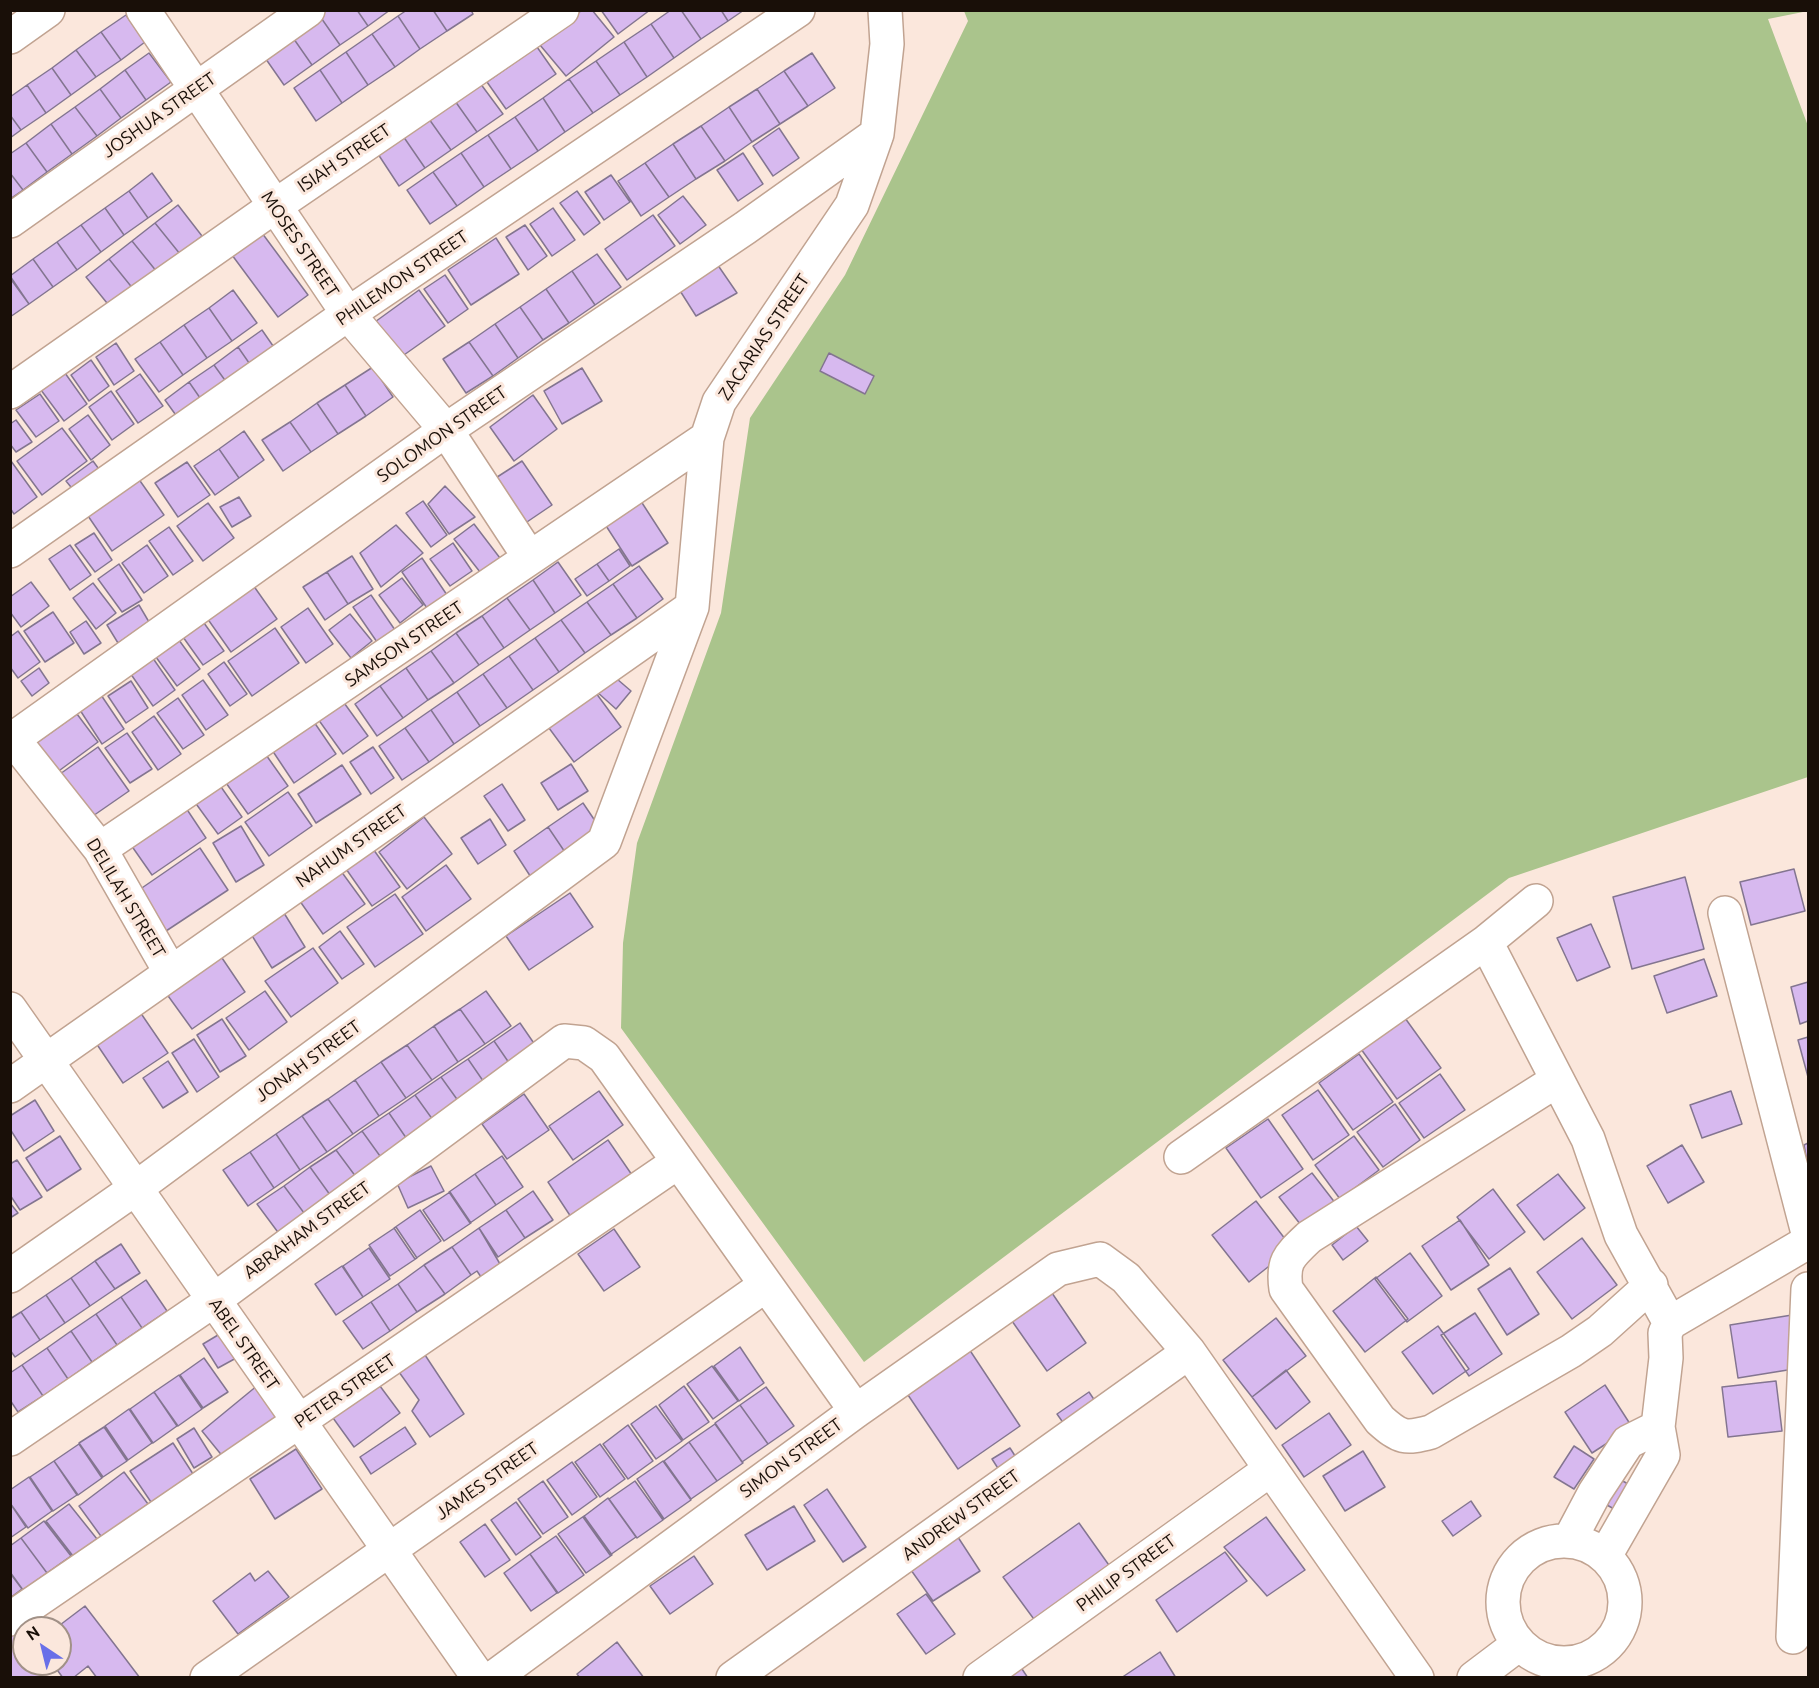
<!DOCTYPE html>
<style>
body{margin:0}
#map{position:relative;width:1819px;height:1688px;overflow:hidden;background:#fbe7dc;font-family:Ubuntu,sans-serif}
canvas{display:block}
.frame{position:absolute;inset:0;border:12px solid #190f08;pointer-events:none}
.north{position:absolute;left:12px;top:1616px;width:60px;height:60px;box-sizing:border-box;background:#fbe7dc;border:2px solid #a19187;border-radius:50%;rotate:325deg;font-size:16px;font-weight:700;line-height:24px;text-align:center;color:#190f08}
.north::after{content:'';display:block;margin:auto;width:21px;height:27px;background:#686fe8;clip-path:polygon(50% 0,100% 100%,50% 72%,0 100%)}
</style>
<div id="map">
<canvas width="1819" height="1688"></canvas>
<div class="frame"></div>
<div class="north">N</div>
</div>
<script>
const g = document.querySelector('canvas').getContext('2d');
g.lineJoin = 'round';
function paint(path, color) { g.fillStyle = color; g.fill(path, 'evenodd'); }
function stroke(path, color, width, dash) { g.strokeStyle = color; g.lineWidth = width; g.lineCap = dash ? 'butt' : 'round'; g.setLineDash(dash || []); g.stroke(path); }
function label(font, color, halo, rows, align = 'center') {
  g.font = font + ' Ubuntu,sans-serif'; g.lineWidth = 6; g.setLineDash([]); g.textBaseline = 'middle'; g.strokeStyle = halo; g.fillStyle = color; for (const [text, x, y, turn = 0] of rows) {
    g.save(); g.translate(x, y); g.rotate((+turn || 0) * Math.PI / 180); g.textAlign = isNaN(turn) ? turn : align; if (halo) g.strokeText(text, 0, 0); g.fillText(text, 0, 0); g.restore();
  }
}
paint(new Path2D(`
 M964,11H1808L1768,19L1808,126V777L1509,878L864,1362L621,1028L623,943L637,843L721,613L750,418L845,275L968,21Z`), '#aac48c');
const building = new Path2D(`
 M320,10H357L368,26L340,45L317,12Z
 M357,10H390L368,26Z
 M407,10H433L447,31L420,49L398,16Z
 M433,10H471L473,14L447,31Z
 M582,10H592L614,37L566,76L540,45Z
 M601,10H650L618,34Z
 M671,10H681L701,39L674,58L651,24Z
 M681,10H721L728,21L701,39Z
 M721,10H744L728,21Z
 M317,12L340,45L312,65L289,32Z
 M126,15L145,42L121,60L101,32Z
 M398,16L420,49L395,67L372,34Z
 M651,24L674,58L647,77L624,42Z
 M101,32L121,60L96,77L76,50Z
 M289,32L312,65L284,85L261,52Z
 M372,34L395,67L368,85L346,52Z
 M624,42L647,77L620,95L596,61Z
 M537,47L556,74L506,109L487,82Z
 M76,50L96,77L71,95L52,68Z
 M346,52L368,85L342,103L320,70Z
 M149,53L171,82L146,100L125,70Z
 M812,53L835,88L808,106L784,71Z
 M596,61L620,95L593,113L569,79Z
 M52,68L71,95L46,113L27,85Z
 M125,70L146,100L121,118L100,89Z
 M320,70L342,103L316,121L294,88Z
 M784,71L808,106L780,124L757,89Z
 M569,79L593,113L565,132L543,98Z
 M480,83L503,114L477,132L455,101Z
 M27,85L46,113L21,130L10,115V97Z
 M100,89L121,118L97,136L75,107Z
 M757,89L780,124L752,142L729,107Z
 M543,98L565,132L538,151L515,117Z
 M455,101L477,132L451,150L429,119Z
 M75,107L97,136L72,154L51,124Z
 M729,107L752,142L725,161L701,126Z
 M10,115L21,130L10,138Z
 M515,117L538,151L511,169L488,135Z
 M429,119L451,150L425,168L403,136Z
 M51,124L72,154L47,172L26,143Z
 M701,126L725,161L696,179L673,144Z
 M779,128L799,158L773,176L753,146Z
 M488,135L511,169L484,187L461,153Z
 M403,136L425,168L399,186L378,154Z
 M26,143L47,172L23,190L10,173V154Z
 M673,144L696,179L669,197L645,163Z
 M461,153L484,187L457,206L433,172Z
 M743,153L763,184L738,201L717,170Z
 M645,163L669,197L641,216L618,181Z
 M433,172L457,206L430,224L407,190Z
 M10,173L23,190L10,199Z
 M152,173L172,201L148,218L129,191Z
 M611,175L630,202L604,220L585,192Z
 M129,191L148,218L124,235L105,208Z
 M577,191L600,223L584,235L560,203Z
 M683,196L706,225L680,244L658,215Z
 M178,205L202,236L180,254L155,223Z
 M105,208L124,235L101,252L81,225Z
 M553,208L575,240L552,256L530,224Z
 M653,215L675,246L627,280L605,249Z
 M155,223L180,254L157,272L132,241Z
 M81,225L101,252L77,270L57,242Z
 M525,225L547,256L528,270L506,237Z
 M262,233L308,295L278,317L232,255Z
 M496,238L519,274L471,305L448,270Z
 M132,241L157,272L134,290L109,259Z
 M57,242L77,270L53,287L33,259Z
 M597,254L621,287L595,305L572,271Z
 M33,259L53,287L29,304L10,276Z
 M109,259L134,290L111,308L86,277Z
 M715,261L737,293L696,316L677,286Z
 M572,271L595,305L569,323L546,289Z
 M445,275L468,309L448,323L424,289Z
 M10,278L29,304L10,317Z
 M546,289L569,323L543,340L520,307Z
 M233,290L257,323L232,341L209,308Z
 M419,290L445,326L394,362L368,327Z
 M520,307L543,340L518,358L495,324Z
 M209,308L232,341L207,358L184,325Z
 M495,324L518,358L493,376L469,342Z
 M184,325L207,358L183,375L160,342Z
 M262,330L280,356L256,373L238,347Z
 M160,342L183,375L159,392L135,359Z
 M469,342L493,376L466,393L443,359Z
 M116,343L134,371L114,385L96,357Z
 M238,347L256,373L232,390L214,365Z
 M829,353L874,376L865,394L820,371Z
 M91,360L109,386L89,401L71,375Z
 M214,365L232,390L207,408L189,382Z
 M373,367L393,397L366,416L345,385Z
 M582,368L602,401L562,424L544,391Z
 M65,373L87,404L64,421L41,390Z
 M140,374L163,406L138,423L116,391Z
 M189,382L207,408L183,425L165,400Z
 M345,385L366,416L338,434L317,403Z
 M111,391L134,424L112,440L89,407Z
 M40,394L59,421L36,437L16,410Z
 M533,395L557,429L514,461L490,427Z
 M317,403L338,434L311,452L290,422Z
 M88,415L110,445L91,460L69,429Z
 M16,420L32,442L16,452L10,444V424Z
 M290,422L311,452L283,471L262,440Z
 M62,428L87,461L42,495L17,461Z
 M244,431L264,460L239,478L219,449Z
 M219,449L239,478L215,495L194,466Z
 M11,461L37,497L14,514L10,508Z
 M93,461L101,472L75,492L66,481Z
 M522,461L552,505L521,526L491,481Z
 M187,462L210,495L178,517L155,483Z
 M138,478L164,515L112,551L86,513Z
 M445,486L475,517L449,534L428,504Z
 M635,492L668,543L632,566L599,515Z
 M239,497L251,516L232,527L220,507Z
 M423,501L447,535L431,547L406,513Z
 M208,503L234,538L203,561L177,526Z
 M474,524L503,562L484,577L454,539Z
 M396,525L423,553L381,587L360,553Z
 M169,527L193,561L173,575L149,541Z
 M94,533L112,560L95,572L75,545Z
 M453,543L472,571L450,586L430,559Z
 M70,545L91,575L70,590L49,559Z
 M147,545L168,576L144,593L122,563Z
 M619,549L630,566L609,581L597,564Z
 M352,556L373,589L348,604L327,572Z
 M422,558L447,595L427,608L402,572Z
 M558,562L581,595L555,613L533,580Z
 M119,564L142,600L122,612L98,579Z
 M597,564L609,581L587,596L575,579Z
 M639,566L663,599L637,618L613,584Z
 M327,572L348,604L325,620L303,587Z
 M402,578L423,605L400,623L379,595Z
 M533,580L555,613L530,630L507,598Z
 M31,582L49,606L21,627L10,612V597Z
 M93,583L116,613L96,629L73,598Z
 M613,584L637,618L611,635L587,602Z
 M253,585L277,619L231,652L207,618Z
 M371,595L395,630L377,642L353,607Z
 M507,598L530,630L504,648L482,616Z
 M587,602L611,635L585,653L561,620Z
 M139,605L149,622L118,643L107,625Z
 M308,608L333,644L306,663L281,627Z
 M53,612L74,643L45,662L24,631Z
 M350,614L372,641L351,658L329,630Z
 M199,616L224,651L203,665L178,630Z
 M482,616L504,648L479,665L456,633Z
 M561,620L585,653L559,672L535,638Z
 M86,621L101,643L84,654L70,632Z
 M275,628L299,663L252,696L228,661Z
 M18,631L40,662L18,678L10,667V637Z
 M456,633L479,665L454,683L431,651Z
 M176,636L200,669L177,686L153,653Z
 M535,638L559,672L533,690L509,656Z
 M431,651L454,683L428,700L406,668Z
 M150,654L175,690L153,706L128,670Z
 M509,656L533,690L507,708L483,674Z
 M224,662L247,694L230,706L208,674Z
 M39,668L49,683L32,696L21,681Z
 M406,668L428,700L403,718L380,686Z
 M610,673L631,691L616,709L596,691Z
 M483,674L507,708L480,726L457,692Z
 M203,680L228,715L206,730L182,695Z
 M131,681L148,708L126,723L108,696Z
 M380,686L403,718L377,736L355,704Z
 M99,692L124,729L102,744L78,707Z
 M457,692L480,726L454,744L431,710Z
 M596,693L621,727L574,762L549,728Z
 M178,698L204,735L183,749L157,713Z
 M342,700L368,736L343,754L318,719Z
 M431,710L454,744L429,762L405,728Z
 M77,714L98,742L56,773L35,744Z
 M154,716L181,754L158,770L132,732Z
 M314,722L336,754L294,783L272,750Z
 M405,728L429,762L402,780L379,746Z
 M127,733L152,769L130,783L105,748Z
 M98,747L129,791L90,818L60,774Z
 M373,747L394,778L371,794L350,762Z
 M264,752L288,786L248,814L224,780Z
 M571,764L588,791L558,810L541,783Z
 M342,765L361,794L316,823L298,794Z
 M219,784L242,817L218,834L194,801Z
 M502,784L525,820L508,831L484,796Z
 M288,792L312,826L269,856L245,822Z
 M583,803L606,837L571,861L548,827Z
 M186,808L206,838L152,875L131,845Z
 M424,817L452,854L407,889L379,852Z
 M490,819L506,845L478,864L461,838Z
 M241,826L264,865L236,882L213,843Z
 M548,827L571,861L536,885L514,851Z
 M371,846L400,887L372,906L344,866Z
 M200,848L228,890L163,933L136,892Z
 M446,865L471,899L426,931L402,897Z
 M338,867L365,904L323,934L297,897Z
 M1794,869L1805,911L1751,925L1740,882Z
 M1685,877L1704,949L1632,969L1613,897Z
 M570,893L593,927L529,970L506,936Z
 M395,894L423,934L375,967L347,927Z
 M284,913L305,947L272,968L251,934Z
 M1591,924L1610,967L1577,981L1557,938Z
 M340,931L364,964L342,979L319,947Z
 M313,948L338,983L291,1017L265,981Z
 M220,955L245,992L192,1029L166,993Z
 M1704,959L1717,996L1667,1013L1654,976Z
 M1808,982V1021L1800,1024L1791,987Z
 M265,991L287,1022L249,1050L226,1018Z
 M486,991L511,1026L485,1044L460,1009Z
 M460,1009L485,1044L458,1062L434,1026Z
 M140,1012L168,1053L123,1083L96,1043Z
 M1405,1018L1441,1068L1397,1099L1361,1049Z
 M222,1019L246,1056L220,1072L197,1035Z
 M520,1023L542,1055L516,1073L494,1041Z
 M434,1026L458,1062L432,1080L407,1045Z
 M1808,1037V1077L1798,1040Z
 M194,1039L219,1077L197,1092L172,1053Z
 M494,1041L516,1073L490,1091L468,1059Z
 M407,1045L432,1080L406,1098L381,1062Z
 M1359,1054L1393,1102L1353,1130L1319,1083Z
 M468,1059L490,1091L464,1109L441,1077Z
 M168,1061L188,1092L163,1108L143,1078Z
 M381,1062L406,1098L379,1116L355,1080Z
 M1440,1074L1465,1110L1424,1138L1399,1103Z
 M441,1077L464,1109L438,1127L415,1095Z
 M355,1080L379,1116L353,1134L328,1099Z
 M1318,1090L1349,1135L1313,1160L1282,1115Z
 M599,1091L623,1125L573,1160L549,1126Z
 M1731,1091L1742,1124L1702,1138L1690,1105Z
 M524,1094L549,1130L507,1159L482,1124Z
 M415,1095L438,1127L411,1145L389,1113Z
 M328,1099L353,1134L327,1152L302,1116Z
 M35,1100L54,1131L24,1151L10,1129V1116Z
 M1395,1104L1420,1140L1383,1167L1357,1132Z
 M389,1113L411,1145L385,1163L362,1131Z
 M302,1116L327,1152L300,1170L276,1134Z
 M1268,1119L1303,1169L1261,1198L1226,1148Z
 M362,1131L385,1163L359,1181L336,1150Z
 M276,1134L300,1170L274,1188L250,1152Z
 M60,1136L81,1169L47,1191L26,1158Z
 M1354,1136L1379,1170L1340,1199L1315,1165Z
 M608,1140L632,1175L571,1217L548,1182Z
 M1808,1143V1167L1804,1145Z
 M1682,1145L1704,1182L1668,1203L1647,1166Z
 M336,1150L359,1181L333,1199L310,1167Z
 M250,1152L274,1188L248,1206L223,1170Z
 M502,1156L523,1187L496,1205L475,1174Z
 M17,1160L42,1197L20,1210L10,1195V1164Z
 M431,1166L444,1191L408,1208L397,1183Z
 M310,1167L333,1199L307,1217L284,1186Z
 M1312,1173L1336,1204L1304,1229L1279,1197Z
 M475,1174L496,1205L470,1223L449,1192Z
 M1558,1174L1585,1208L1544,1240L1517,1205Z
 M284,1186L307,1217L280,1235L257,1204Z
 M1493,1189L1525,1232L1489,1259L1457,1217Z
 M533,1191L553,1220L525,1238L506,1210Z
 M450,1192L471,1223L444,1241L423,1210Z
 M1256,1201L1292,1248L1249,1282L1212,1235Z
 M10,1203L18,1213L10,1218Z
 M420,1210L441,1241L415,1259L394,1228Z
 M506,1210L525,1238L498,1257L479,1228Z
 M1460,1220L1489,1265L1451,1290L1422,1246Z
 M1356,1226L1368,1241L1343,1260L1332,1245Z
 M396,1227L417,1258L390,1276L369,1245Z
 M479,1228L500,1264L483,1280L477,1271L471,1275L452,1247Z
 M614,1229L640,1267L604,1291L578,1254Z
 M1582,1238L1617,1285L1572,1319L1537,1272Z
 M121,1244L140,1273L115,1289L95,1261Z
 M452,1247L471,1275L445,1294L424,1265Z
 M369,1248L390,1279L363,1297L343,1266Z
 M1410,1253L1442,1296L1407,1322L1375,1279Z
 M95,1261L115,1289L90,1306L71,1278Z
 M424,1265L445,1294L417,1312L398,1284Z
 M342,1266L363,1297L336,1315L315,1284Z
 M1510,1268L1539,1314L1507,1335L1478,1289Z
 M1376,1277L1408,1319L1365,1352L1333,1311Z
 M71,1278L90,1306L65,1323L46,1295Z
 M146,1280L167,1311L142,1328L121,1297Z
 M398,1284L417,1312L390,1331L371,1302Z
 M1052,1293L1086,1343L1047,1371L1012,1321Z
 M46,1295L65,1323L40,1340L21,1312Z
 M121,1297L142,1328L117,1345L96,1314Z
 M371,1302L390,1331L363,1349L343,1321Z
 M21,1312L40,1340L15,1357L10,1350V1319Z
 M1475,1313L1502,1354L1469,1376L1441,1335Z
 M96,1314L117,1345L92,1362L71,1331Z
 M1792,1315L1800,1368L1738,1378L1730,1325Z
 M1276,1318L1306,1356L1252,1397L1223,1360Z
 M1438,1326L1469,1369L1433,1394L1402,1352Z
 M71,1331L92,1362L68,1379L47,1348Z
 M223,1332L238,1357L218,1368L203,1344Z
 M740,1347L764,1383L739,1401L714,1366Z
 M47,1348L68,1379L43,1396L22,1365Z
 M969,1349L1020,1426L958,1469L906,1392Z
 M425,1355L464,1414L430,1437L412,1411L419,1400L399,1372Z
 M204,1358L228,1392L203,1408L180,1375Z
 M22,1365L43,1396L18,1412L10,1400V1373Z
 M712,1366L738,1401L713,1419L687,1384Z
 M1286,1370L1310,1402L1276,1429L1252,1397Z
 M179,1375L202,1409L178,1426L154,1392Z
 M374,1378L400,1413L354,1447L328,1411Z
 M1776,1381L1782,1431L1728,1437L1722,1387Z
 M258,1385L284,1417L228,1463L202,1431Z
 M1605,1385L1632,1427L1592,1453L1565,1412Z
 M684,1386L709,1422L683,1440L659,1405Z
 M766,1387L794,1426L768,1444L740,1405Z
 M154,1392L177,1426L153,1443L130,1409Z
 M1089,1392L1101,1410L1069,1431L1057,1414Z
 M740,1405L768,1444L742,1462L715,1423Z
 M656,1406L682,1441L656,1459L631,1424Z
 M129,1409L152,1443L128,1460L105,1426Z
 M1329,1413L1351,1445L1304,1477L1282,1445Z
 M715,1424L743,1463L717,1481L689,1442Z
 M628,1425L653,1461L628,1479L603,1444Z
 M104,1427L127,1461L103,1477L79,1443Z
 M405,1427L416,1444L371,1474L360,1457Z
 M194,1428L212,1457L194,1468L177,1439Z
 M689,1442L717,1481L691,1499L664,1461Z
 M173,1443L195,1477L153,1505L130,1471Z
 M79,1444L102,1478L78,1495L54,1461Z
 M600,1444L625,1479L600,1497L575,1462Z
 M1574,1446L1594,1459L1574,1489L1554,1477Z
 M1010,1448L1019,1462L1001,1473L992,1459Z
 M296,1449L322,1489L275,1519L250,1479Z
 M1363,1451L1385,1487L1345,1511L1323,1476Z
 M54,1461L77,1495L53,1511L30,1477Z
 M663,1461L691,1500L664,1519L637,1479Z
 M572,1462L597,1497L572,1515L547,1480Z
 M124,1472L148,1504L103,1539L79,1506Z
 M1612,1475L1637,1489L1623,1514L1598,1500Z
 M29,1477L52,1511L28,1528L10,1503V1490Z
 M543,1481L568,1517L543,1534L518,1499Z
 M635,1481L663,1520L637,1538L609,1499Z
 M827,1489L866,1547L843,1562L804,1505Z
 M608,1498L636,1537L610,1555L583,1517Z
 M1471,1501L1481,1516L1453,1536L1442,1521Z
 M516,1502L541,1537L516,1555L491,1520Z
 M10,1503L26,1527L10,1538Z
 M69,1504L97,1539L73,1556L46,1521Z
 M794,1506L815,1541L767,1570L745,1535Z
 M584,1516L612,1555L586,1573L558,1534Z
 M1266,1517L1305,1570L1267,1596L1224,1547Z
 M44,1521L71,1556L47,1573L21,1538Z
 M1079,1523L1111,1568L1036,1622L1003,1577Z
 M485,1524L510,1560L485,1577L460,1542Z
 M954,1531L980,1571L933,1601L906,1563Z
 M556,1536L584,1575L558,1593L530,1554Z
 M21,1538L47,1573L23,1590L10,1572V1546Z
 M1225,1552L1247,1581L1177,1632L1156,1600Z
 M530,1554L557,1593L531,1611L504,1573Z
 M694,1556L713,1584L670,1614L650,1586Z
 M268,1571L289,1597L238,1634L213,1601L250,1573L255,1581Z
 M10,1573L22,1589L10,1598Z
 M926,1594L955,1634L926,1654L897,1614Z
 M85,1606L115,1645L140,1678H97L88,1666L73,1678H63L53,1664H60V1628H56Z
 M10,1628H24V1664H48L51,1669L37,1678H10Z
 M617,1642L644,1678H580L577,1674Z
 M1160,1652L1176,1678H1121Z
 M1018,1663L1028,1678H997Z`);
paint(building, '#d7b9ef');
stroke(building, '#837590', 1.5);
const minor = new Path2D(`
 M143,10L348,314L446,430L530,558
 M10,37L48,10
 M10,221L308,10
 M10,392L275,206L562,10
 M10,551L348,314L798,10
 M13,739L100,849L171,973
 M10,741L446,430L745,228L877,134
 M100,849L707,438
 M1725,913L1808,1233
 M1486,942L1588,1139L1621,1235L1670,1323
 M10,1009L479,1678
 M1556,1081L1309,1237C1289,1256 1282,1261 1286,1289L1380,1420C1400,1438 1405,1439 1431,1432L1571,1351L1600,1331L1651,1285
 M10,1086L692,607
 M1181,1157L1486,942L1536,901
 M10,1276L136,1188L604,842L692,607L707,438L719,402L852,205L877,134L887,44L885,10
 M10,1439L214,1300L564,1041L584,1043L604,1057L856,1411
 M1569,1541L1595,1492L1628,1442L1658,1427
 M1503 1602a61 61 0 1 1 122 0a61 61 0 1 1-122 0Z
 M1605,1556L1663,1455L1658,1427L1666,1358L1665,1333L1670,1323L1808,1242
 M10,1619L678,1162
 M1793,1637L1808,1289
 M207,1678L766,1285
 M493,1678L856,1411L1058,1269L1100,1259L1126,1278L1189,1352L1417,1678
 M733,1678L1189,1352
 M980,1678L1271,1469
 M1474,1678L1519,1644`);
stroke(minor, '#c1a391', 36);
stroke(minor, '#fff', 33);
label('18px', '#190f08', '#fbe7dc', [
 ["JOSHUA STREET",159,115,-35],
 ["ISIAH STREET",344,158,-34],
 ["MOSES STREET",300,244,56],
 ["PHILEMON STREET",402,278,-34],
 ["ZACARIAS STREET",764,337,-56],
 ["SOLOMON STREET",442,434,-35],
 ["SAMSON STREET",404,644,-34],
 ["NAHUM STREET",351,846,-35],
 ["DELILAH STREET",126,898,59],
 ["JONAH STREET",308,1061,-36],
 ["ABRAHAM STREET",307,1230,-36],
 ["ABEL STREET",244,1344,55],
 ["PETER STREET",345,1391,-34],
 ["SIMON STREET",791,1458,-36],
 ["JAMES STREET",487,1481,-35],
 ["ANDREW STREET",961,1515,-36],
 ["PHILIP STREET",1126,1573,-36]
]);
</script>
